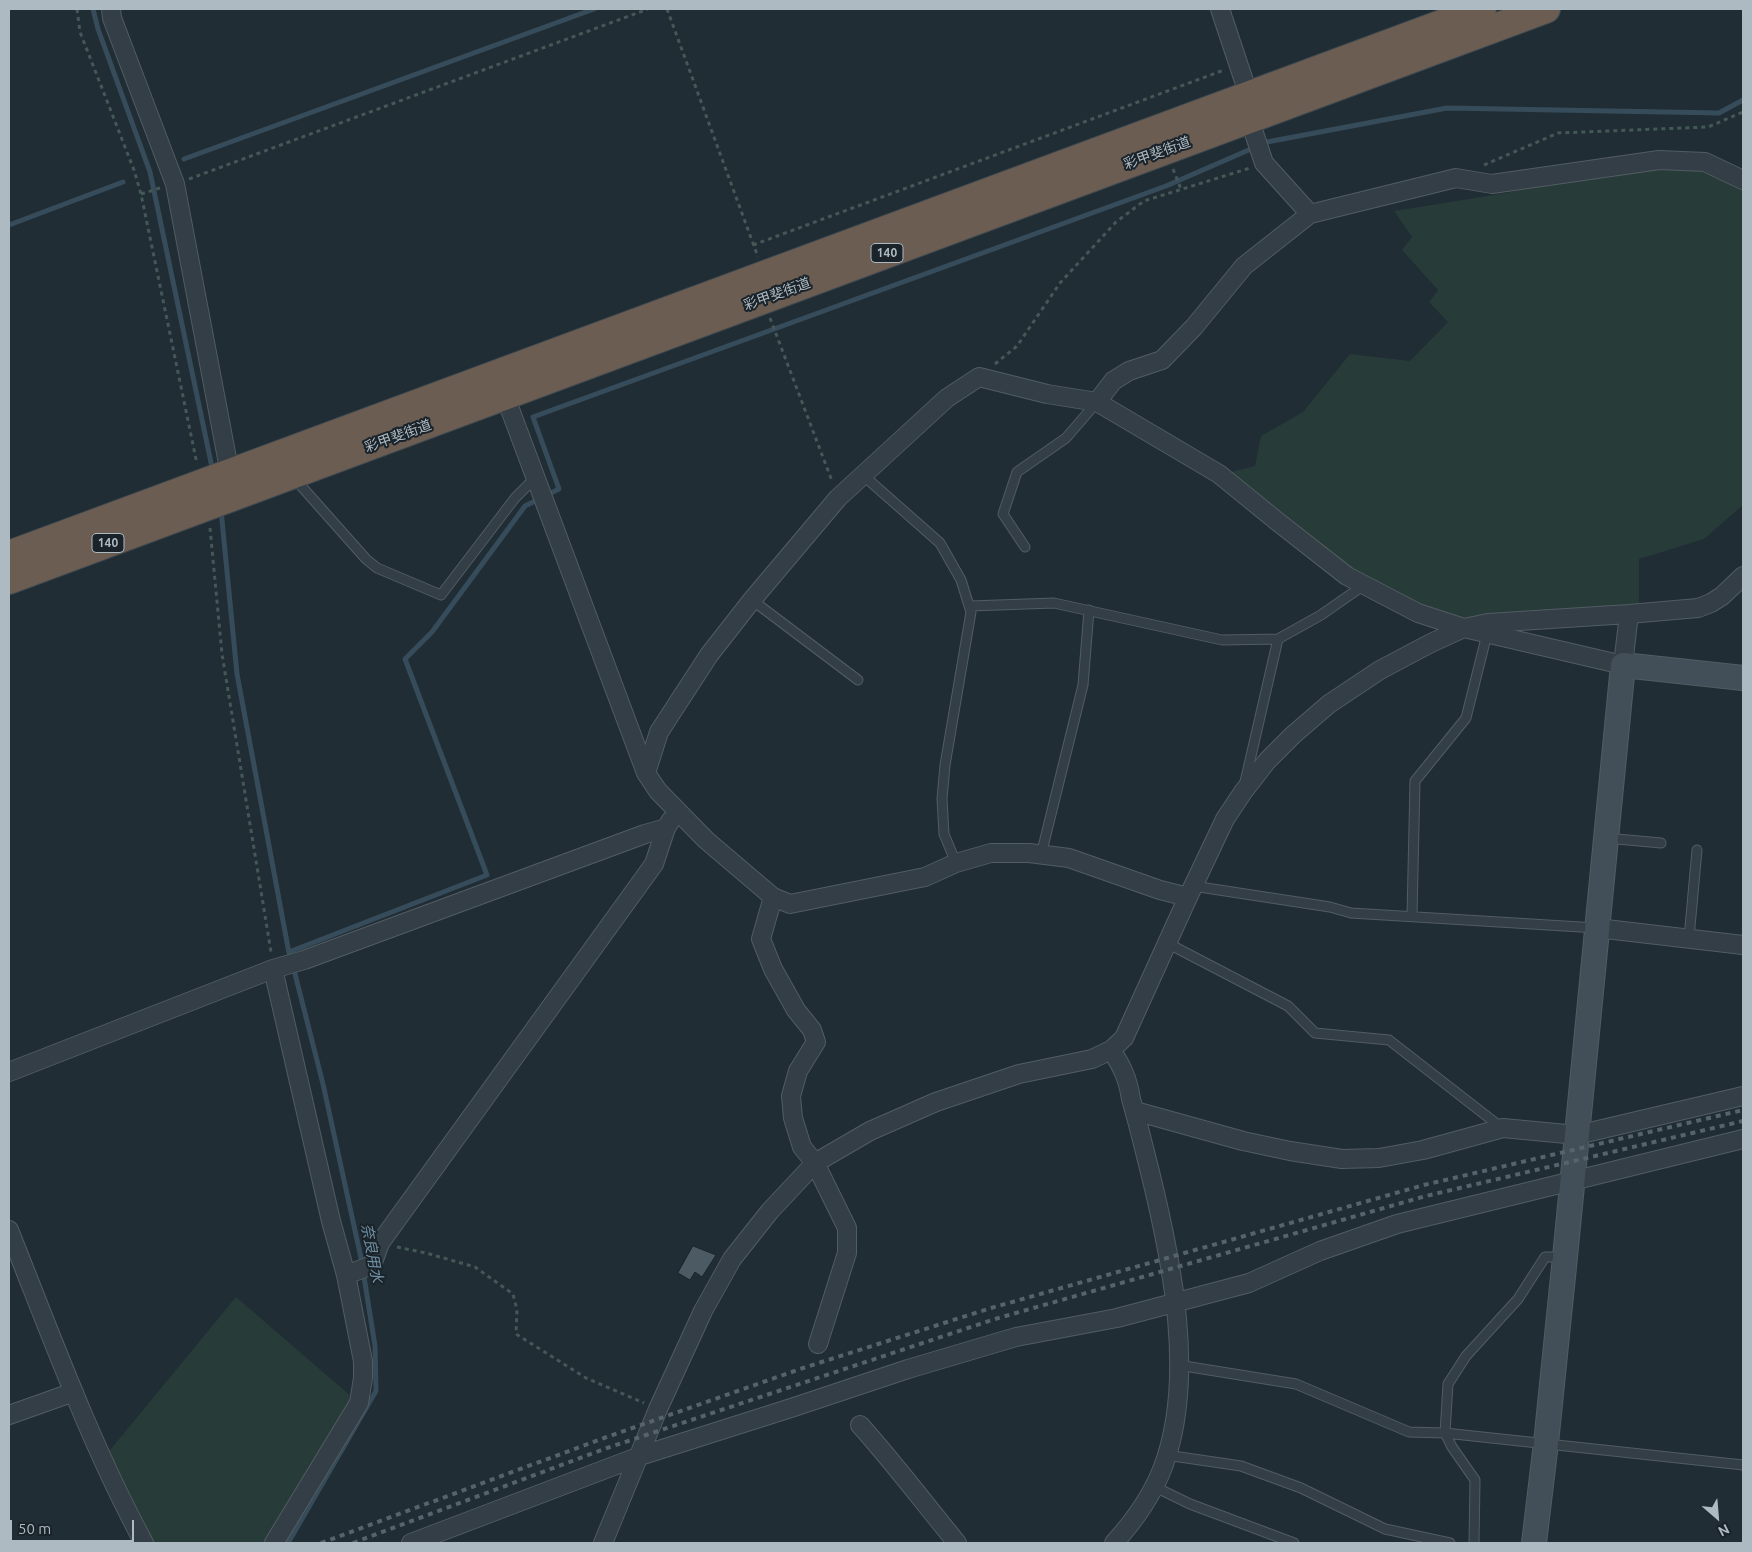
<!DOCTYPE html>
<meta charset="utf-8">
<style>
body{margin:0}
#map{position:relative;width:1752px;height:1552px;overflow:hidden;background:#212d35;font-family:Ubuntu,sans-serif}
canvas{display:block}
.frame{position:absolute;inset:0;border:10px solid #aebac2;pointer-events:none}
.north{position:absolute;left:1692px;top:1492px;width:50px;height:50px;-webkit-text-stroke:4px #1a232a;paint-order:stroke;rotate:153deg;font-size:14px;font-weight:700;line-height:20px;text-align:center;color:#aebac2}
.north::after{content:'';display:block;margin:auto;width:18px;height:22px;background:#aebac2;clip-path:polygon(50% 0,100% 100%,50% 72%,0 100%)}
.scale{position:absolute;left:10px;top:1520px;width:124px;height:22px;box-sizing:border-box;border:2px solid #aebac2;border-top:0;padding-left:6px;font-size:15px;line-height:18px;white-space:nowrap;color:#aebac2;-webkit-text-stroke:4px #1a232a;paint-order:stroke}
</style>
<div id="map">
<canvas width="1752" height="1552"></canvas>
<div class="frame"></div>
<div class="north">N</div>
<div class="scale">50 m</div>
</div>
<script>
const g = document.querySelector('canvas').getContext('2d');
g.lineJoin = 'round';
function paint(path, color) { g.fillStyle = color; g.fill(path, 'evenodd'); }
function stroke(path, color, width, dash) { g.strokeStyle = color; g.lineWidth = width; g.lineCap = dash ? 'butt' : 'round'; g.setLineDash(dash || []); g.stroke(path); }
function label(font, color, halo, rows, align = 'center') {
  g.font = font + ' Ubuntu,"Noto Sans JP",sans-serif'; g.lineWidth = 4; g.setLineDash([]); g.textBaseline = 'middle'; g.strokeStyle = halo; g.fillStyle = color; for (const [text, x, y, turn = 0] of rows) {
    g.save(); g.translate(x, y); g.rotate((+turn || 0) * Math.PI / 180); g.textAlign = isNaN(turn) ? turn : align; if (halo) g.strokeText(text, 0, 0); g.fillText(text, 0, 0); g.restore();
  }
}
paint(new Path2D(`
 M1648,166L1705,168L1743,180V505L1704,539L1639,559V611L1466,626L1415,604L1348,567L1231,472L1255,466L1261,436L1303,412L1350,354L1410,361L1448,322L1429,302L1438,290L1402,250L1412,237L1394,211L1500,194Z
 M236,1297L359,1403L274,1543H149L106,1455Z`), '#273b38');
stroke(new Path2D(`
 M93,9L98,29L150,172L213,472
 M184,159L594,9
 M9,225L123,182
 M221,510L237,674L289,953
 M289,952L487,875L405,659L432,632L525,506L559,489L533,417L1166,186L1267,142L1447,108L1719,113L1743,100
 M288,1543L376,1391L375,1346L361,1258L323,1084L293,966`), '#364c5b', 5);
const building = new Path2D(`
 M693,1246L716,1255L702,1277L695,1272L690,1280L678,1273Z`);
paint(building, '#4c5a64');
stroke(building, '#1c252c', 1);
const lane = new Path2D(`
 M864,476L940,543L961,580L971,612L945,765L942,799L944,834L956,863
 M294,478L366,559L377,568L441,595L515,498L535,478
 M1025,547L1003,514L1017,472L1066,438L1097,402
 M752,600L858,680
 M970,606L1054,603L1222,640L1278,639L1321,615L1364,585
 M1245,782L1278,639
 M1606,838L1661,843
 M1041,855L1083,685L1089,610
 M1193,886L1330,907L1351,913L1597,928
 M1412,916L1415,781L1466,718L1487,634
 M1689,938L1697,850
 M1167,943L1288,1006L1315,1033L1389,1040L1502,1128
 M1178,1365L1296,1384L1409,1432L1445,1433L1743,1465
 M1166,1455L1241,1466L1301,1488L1385,1529L1450,1543
 M1153,1486L1190,1504L1294,1543
 M1474,1543L1475,1480L1452,1447L1445,1433L1448,1384L1466,1356L1518,1299L1545,1257H1564`);
const street = new Path2D(`
 M111,9L112,18L175,184L230,474
 M1220,9L1249,96V118L1264,163L1310,214
 M502,388L646,773L658,791L706,840L773,897L790,904L925,877L956,863L991,853H1029L1069,858L1160,890L1188,897
 M1097,402L1113,381L1129,371L1162,360L1194,327L1244,266L1310,214L1456,178L1492,184L1659,160L1705,162L1743,180
 M646,773L659,732L709,655L752,600L838,498L947,398L979,377L1047,394L1097,402L1219,474L1278,522L1347,576L1418,613L1464,628L1623,665L1629,614
 M773,897L761,939L773,969L796,1010L812,1030L816,1042L798,1071L791,1096L793,1118L802,1147L815,1163L847,1228V1253L818,1344
 M1597,928L1743,945
 M273,969L331,1221L346,1275L363,1361V1378L359,1403L274,1543
 M1111,1050C1122,1066 1128,1079 1131,1099C1138,1123 1144,1148 1150,1172C1172,1261 1196,1379 1163,1467C1152,1496 1134,1521 1114,1543
 M9,1072L273,969L304,960L645,834L666,828
 M1135,1111L1243,1141L1290,1151L1342,1159L1379,1158L1423,1150L1503,1128L1577,1135L1743,1096
 M9,1230C51,1335 90,1443 144,1543
 M346,1275L372,1265L380,1243L654,864L666,828L671,820
 M9,1415L74,1392
 M860,1425C894,1463 925,1504 957,1543
 M411,1543L640,1456L791,1408L908,1369L1016,1337L1117,1318L1249,1283L1320,1251L1397,1224L1743,1139
 M603,1543L658,1409L703,1311L732,1259L770,1211L815,1163L870,1131L936,1102L1019,1074L1092,1059L1111,1050L1124,1038L1188,897L1225,819L1243,792L1267,761L1293,735L1329,704L1380,670L1431,643L1464,628L1488,623L1629,614L1698,608L1711,603L1722,596L1743,576`);
const secondary = new Path2D(`
 M1534,1543L1546,1443L1565,1257L1623,665L1743,678`);
const highway = new Path2D(`
 M9,555L1482,9
 M9,580L1546,9`);
stroke(lane, '#525c63', 11);
stroke(street, '#525c63', 20);
stroke(secondary, '#525c63', 26);
stroke(highway, '#3f4950', 30);
stroke(new Path2D(`
 M77,9L80,32L134,170L141,194L197,464
 M667,9L758,257
 M1484,165L1558,133L1708,127L1743,112
 M1173,169L1181,189
 M189,179L648,9
 M141,194L160,188
 M753,245L1224,70
 M770,318L832,481
 M995,364L1017,346L1060,283L1116,222L1144,201L1250,168
 M210,528L222,654L271,952
 M397,1247L426,1253L475,1267L513,1294L517,1310L516,1334L586,1378L644,1403`), '#445856', 3, [4, 4]);
stroke(lane, '#343e46', 9);
stroke(street, '#343e46', 18);
stroke(secondary, '#424f58', 24);
stroke(highway, '#6b5d52', 28);
stroke(new Path2D(`
 M321,1543L604,1438L803,1368L991,1308L1424,1185L1743,1110
 M353,1543L607,1448L995,1319L1426,1196L1743,1121`), '#56636d', 4, [5, 5]);
for (const [x, y, w] of [
 [887,253,32],
 [108,543,32]
]) { const box = new Path2D(); box.roundRect(x - w / 2, y - 9.5, w, 19, 4); g.fillStyle = '#1a232a'; g.fill(box); stroke(box, '#aebac2', 1); }
label('bold 12px', '#aebac2', null, [
 ["140",887,253],
 ["140",108,543]
]);
label('14px', '#aebac2', '#1a232a', [
 ["彩甲斐街道",1157,153,-20],
 ["彩甲斐街道",777,294,-20],
 ["彩甲斐街道",398,436,-20]
]);
label('italic 15px', '#7090a5', '#1a232a', [
 ["奈良用水",372,1253,79]
]);
</script>
